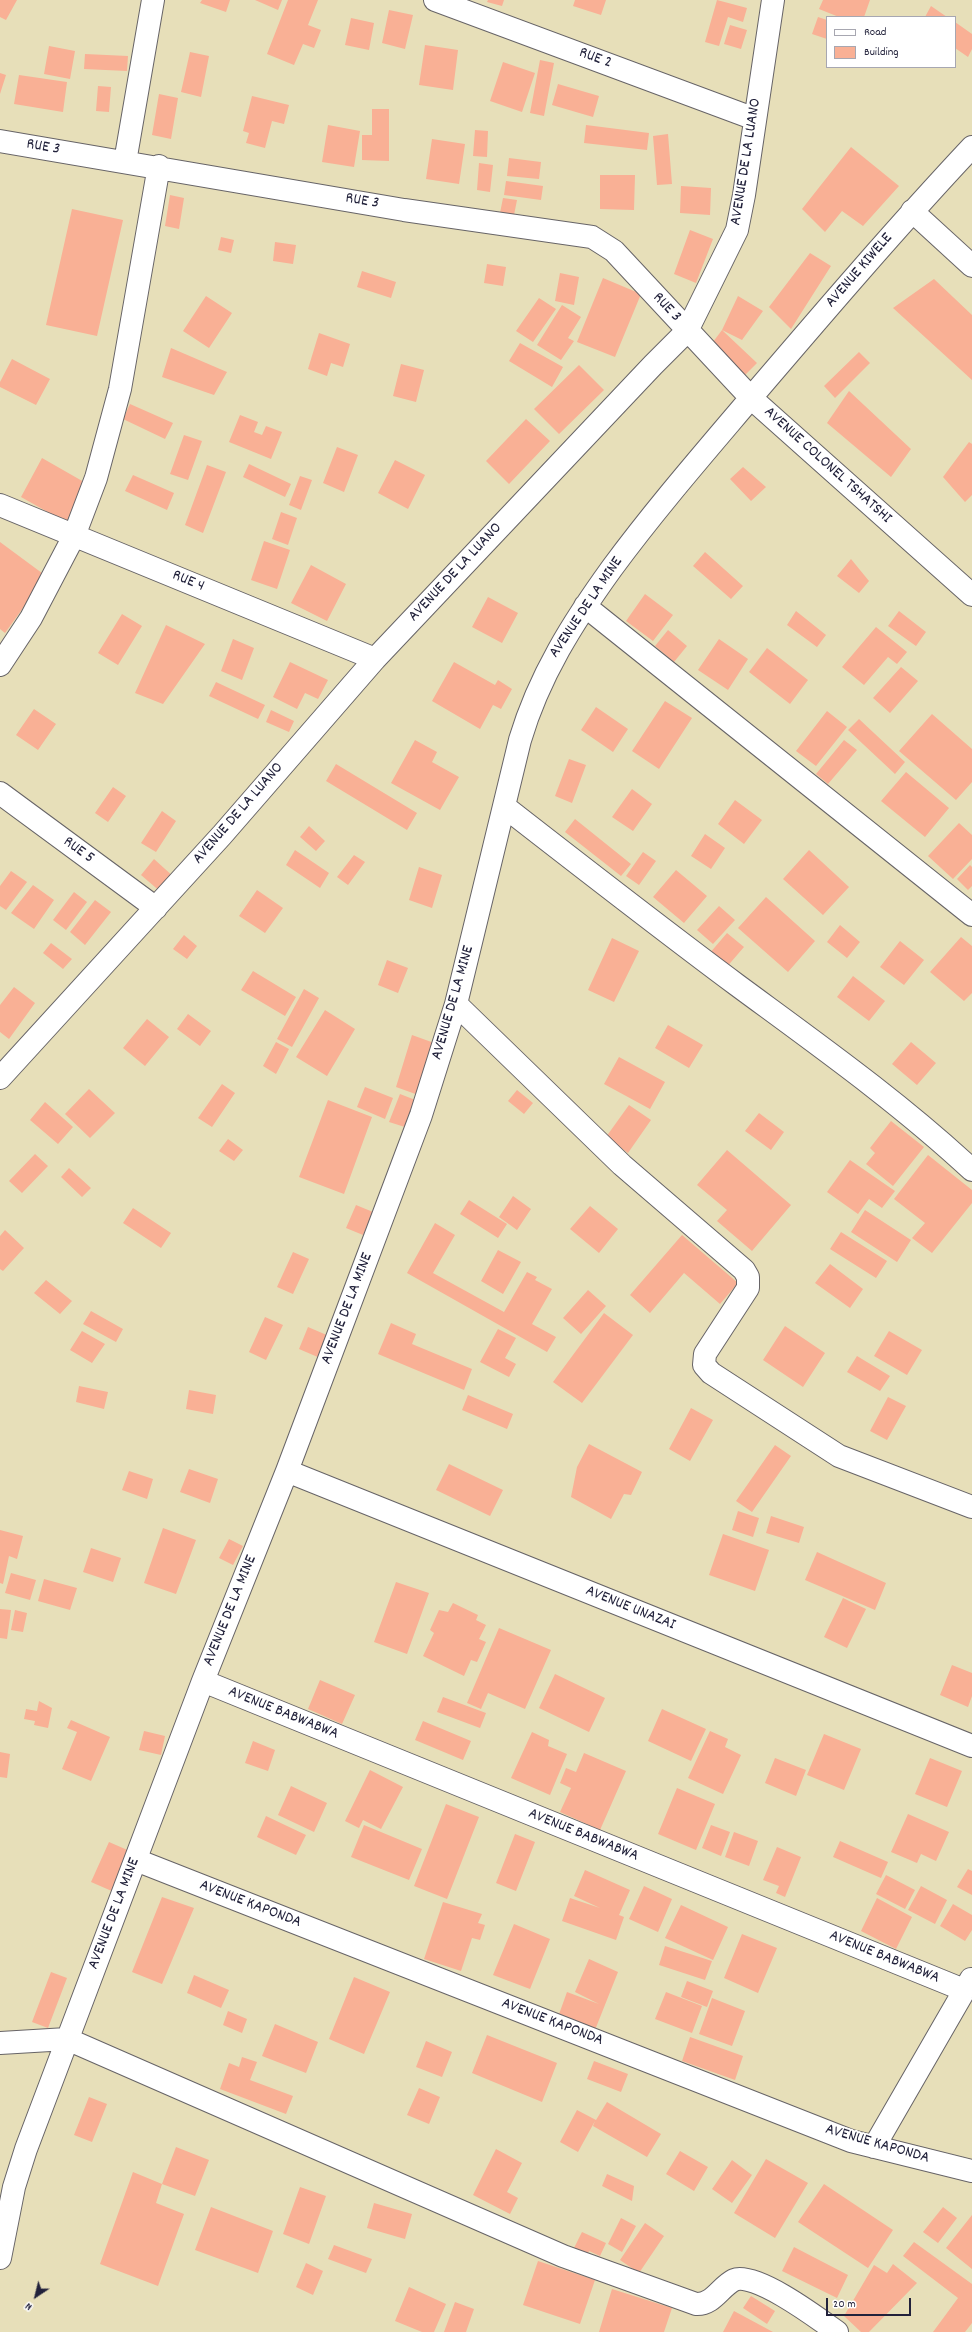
<!DOCTYPE html>
<style>
body{margin:0}
#map{position:relative;width:972px;height:2332px;overflow:hidden;background:#e7dfb9;font-family:Dekko,sans-serif}
canvas{display:block}
.legend{position:absolute;left:826px;top:16px;width:130px;height:52px;box-sizing:border-box;background:#fff;border:1px solid #a7a7b1;margin:0;padding:5px 7px;list-style:none;font-size:12px;color:#22223b}
.legend li{display:flex;align-items:center;gap:8px;height:20px}
.legend b{width:20px;border:1px solid #a7a7b1}
.north{position:absolute;left:16px;top:2276px;width:40px;height:40px;-webkit-text-stroke:3px #fff;paint-order:stroke;rotate:215deg;font-size:11px;font-weight:700;line-height:16px;text-align:center;color:#22223b}
.north::after{content:'';display:block;margin:auto;width:14px;height:18px;background:#22223b;clip-path:polygon(50% 0,100% 100%,50% 72%,0 100%)}
.scale{position:absolute;left:826px;top:2298px;width:85px;height:18px;box-sizing:border-box;border:2px solid #22223b;border-top:0;padding-left:5px;font-size:12px;line-height:14px;white-space:nowrap;color:#22223b;-webkit-text-stroke:3px #fff;paint-order:stroke}
</style>
<div id="map">
<canvas width="972" height="2332"></canvas>
<ul class="legend">
<li><b style="height:5px;background:#fff"></b>Road</li>
<li><b style="height:11px;background:#f9b095"></b>Building</li>
</ul>
<div class="north">N</div>
<div class="scale">20 m</div>
</div>
<script>
const g = document.querySelector('canvas').getContext('2d');
g.lineJoin = 'round';
function paint(path, color) { g.fillStyle = color; g.fill(path, 'evenodd'); }
function stroke(path, color, width, dash) { g.strokeStyle = color; g.lineWidth = width; g.lineCap = dash ? 'butt' : 'round'; g.setLineDash(dash || []); g.stroke(path); }
function label(font, color, halo, rows, align = 'center') {
  g.font = font + ' Dekko,sans-serif'; g.lineWidth = 3.5; g.setLineDash([]); g.textBaseline = 'middle'; g.strokeStyle = halo; g.fillStyle = color; for (const [text, x, y, turn = 0] of rows) {
    g.save(); g.translate(x, y); g.rotate((+turn || 0) * Math.PI / 180); g.textAlign = isNaN(turn) ? turn : align; if (halo) g.strokeText(text, 0, 0); g.fillText(text, 0, 0); g.restore();
  }
}
paint(new Path2D(`
 M0,0H17L6,20L0,17Z
 M202,0H230L226,12L200,3Z
 M255,0H282L278,10Z
 M288,0H318L308,25L321,30L314,48L303,44L294,65L267,54Z
 M488,0H504L502,6L487,2Z
 M575,0H606L601,15L573,6Z
 M717,0L747,8L743,22L728,17L719,46L705,42Z
 M823,0H870L864,17H839L819,9Z
 M931,6L947,17H925Z
 M389,10L413,15L405,49L382,43Z
 M818,17L827,20V39L812,34Z
 M351,18L374,23L369,50L345,45Z
 M955,22L972,34V49L968,57L955,48Z
 M730,25L747,30L741,49L724,44Z
 M425,45L458,50L453,90L419,85Z
 M49,46L75,51L70,79L44,74Z
 M190,52L209,56L201,97L181,92Z
 M85,54L128,56L127,71L84,69Z
 M540,60L554,63L544,116L530,113Z
 M503,62L535,73L522,112L490,101Z
 M0,73L6,75L0,94Z
 M19,75L67,82L63,112L14,104Z
 M558,84L599,96L593,117L552,105Z
 M98,86L111,87L109,112L96,111Z
 M159,94L178,98L171,139L152,135Z
 M252,96L289,105L284,124L272,121L265,148L246,143L249,133L243,131Z
 M372,109H389V161L362,160V135H372Z
 M328,125L360,131L354,167L322,162Z
 M586,125L649,133L647,150L584,143Z
 M475,130L488,131L487,157L473,156Z
 M668,134L672,184L657,185L653,136Z
 M432,139L465,144L459,184L426,179Z
 M851,147L899,186L863,226L842,211L825,232L802,209Z
 M509,158L541,162L539,179L507,176Z
 M479,163L493,165L490,192L477,190Z
 M600,175H635L634,210L600,209Z
 M506,181L543,186L541,200L504,195Z
 M681,186L711,188L710,215L680,213Z
 M170,195L184,198L179,229L165,226Z
 M503,198L517,200L514,215L500,213Z
 M72,209L123,220L97,336L46,325Z
 M690,230L713,239L696,283L674,274Z
 M221,237L234,240L231,253L218,250Z
 M275,242L296,245L293,264L273,261Z
 M810,253L831,266L791,329L769,307Z
 M487,264L506,267L503,286L484,283Z
 M362,271L396,282L391,298L357,287Z
 M560,273L579,277L574,305L555,301Z
 M603,278L641,294L615,357L577,342Z
 M934,279L972,315V380L893,308Z
 M206,296L232,313L209,348L183,331Z
 M738,296L763,311L742,340L722,330Z
 M539,298L556,309L533,342L516,331Z
 M562,305L581,317L568,338L574,341L561,360L537,345Z
 M722,330L757,363L743,377L710,346Z
 M319,333L350,344L343,367L331,363L327,376L308,369Z
 M520,343L563,367L552,387L509,361Z
 M171,348L227,372L214,395L162,377Z
 M859,352L870,363L835,398L824,386Z
 M12,359L50,379L36,405L0,387V382Z
 M401,364L424,370L416,402L393,396Z
 M579,365L604,390L559,434L534,409Z
 M849,391L911,449L891,477L827,423Z
 M130,404L173,423L165,439L123,419Z
 M240,415L258,422L254,432L262,435L266,426L282,432L271,459L229,442Z
 M526,419L550,441L509,484L486,461Z
 M184,435L202,441L188,480L170,474Z
 M969,442L972,444V495L965,502L943,477Z
 M337,447L358,455L344,492L323,483Z
 M42,458L91,486L69,524L21,497Z
 M395,460L425,475L408,509L378,493Z
 M249,464L291,484L285,497L243,477Z
 M207,465L226,472L203,533L185,525Z
 M743,467L766,487L751,501L730,479Z
 M133,475L174,493L167,510L125,491Z
 M300,476L312,480L301,510L289,505Z
 M281,512L297,518L288,545L272,539Z
 M264,541L290,550L277,589L251,580Z
 M0,542L46,576L5,633L0,629Z
 M705,552L743,586L731,599L693,566Z
 M851,559L869,581L859,593L837,576Z
 M311,565L346,584L327,621L291,603Z
 M645,594L673,615L653,641L626,621Z
 M488,597L518,613L502,643L472,627Z
 M796,611L826,635L817,647L787,625Z
 M899,611L926,632L916,646L888,626Z
 M122,614L142,626L118,665L98,653Z
 M166,625L205,644L163,704L135,693Z
 M876,627L907,652L897,664L888,657L864,685L842,667Z
 M668,630L687,646L674,662L655,646Z
 M233,639L254,648L242,680L221,671Z
 M719,639L748,659L728,690L698,670Z
 M767,648L808,680L790,704L749,672Z
 M290,662L328,680L318,699L305,693L297,709L273,697Z
 M454,662L495,685L498,680L512,689L501,709L493,705L480,729L432,701Z
 M901,667L918,681L890,713L873,698Z
 M216,682L265,705L258,719L209,696Z
 M665,701L692,718L659,769L632,751Z
 M596,707L628,729L613,752L581,730Z
 M34,709L56,724L38,750L16,735Z
 M271,710L294,721L289,732L266,722Z
 M827,711L847,727L816,766L796,751Z
 M932,714L972,749V782L956,800L899,751Z
 M859,719L905,762L895,774L848,730Z
 M415,740L437,752L432,762L459,777L440,810L391,783Z
 M844,740L857,750L828,784L816,774Z
 M569,759L586,765L572,803L555,796Z
 M336,764L417,813L407,830L326,781Z
 M906,772L949,808L925,837L881,801Z
 M113,787L126,796L108,822L95,813Z
 M632,789L652,804L633,831L612,817Z
 M735,800L762,820L744,844L718,824Z
 M162,811L176,821L156,852L141,843Z
 M575,819L631,864L621,876L565,832Z
 M959,823L972,835V859L953,879L928,856Z
 M309,826L325,841L316,851L300,837Z
 M705,834L725,848L711,869L691,856Z
 M295,850L329,873L320,888L286,865Z
 M809,850L849,887L823,915L783,879Z
 M643,852L656,861L639,885L626,876Z
 M354,855L365,862L348,885L337,877Z
 M154,859L175,878L162,893L141,875Z
 M970,865L972,867V886L968,890L957,879Z
 M419,867L442,875L432,908L409,900Z
 M676,870L707,896L684,923L653,897Z
 M11,871L27,882L6,910L0,906V886Z
 M33,885L54,900L34,929L11,913Z
 M257,890L283,908L265,933L239,916Z
 M74,892L87,902L66,930L53,920Z
 M766,897L815,941L788,972L738,928Z
 M95,900L111,912L85,945L70,932Z
 M719,906L735,920L713,944L697,930Z
 M840,925L860,942L847,958L827,942Z
 M727,933L744,947L725,969L709,954Z
 M184,935L197,946L187,959L173,949Z
 M961,937L972,946V993L964,1001L930,972Z
 M612,938L639,951L614,1002L588,990Z
 M900,941L924,960L904,985L880,967Z
 M51,943L72,959L63,969L43,953Z
 M387,960L408,968L398,993L378,985Z
 M253,971L296,997L285,1016L241,990Z
 M853,976L885,1001L869,1021L837,997Z
 M14,987L35,1003L9,1039L0,1032V1005Z
 M304,989L319,998L292,1047L277,1039Z
 M325,1010L355,1029L327,1076L296,1057Z
 M188,1014L211,1031L200,1046L177,1029Z
 M147,1019L169,1037L145,1066L123,1048Z
 M668,1025L703,1045L689,1068L655,1048Z
 M412,1035L437,1044L421,1096L396,1087Z
 M276,1042L289,1049L276,1074L263,1066Z
 M911,1042L936,1063L917,1085L892,1064Z
 M619,1057L665,1082L650,1109L604,1084Z
 M222,1084L235,1093L212,1127L198,1118Z
 M365,1087L393,1098L385,1119L357,1107Z
 M89,1089L115,1113L90,1138L65,1114Z
 M517,1090L533,1103L524,1114L508,1101Z
 M400,1094L418,1101L408,1128L389,1122Z
 M328,1100L372,1117L344,1194L299,1177Z
 M45,1102L73,1127L58,1144L30,1120Z
 M629,1105L651,1120L628,1153L606,1137Z
 M759,1113L784,1132L771,1150L745,1131Z
 M891,1121L924,1147L893,1186L866,1164L875,1153L870,1148Z
 M228,1139L243,1150L234,1161L219,1151Z
 M727,1150L791,1205L752,1251L717,1221L727,1210L697,1185Z
 M35,1154L48,1166L22,1193L9,1181Z
 M928,1155L972,1190V1203L932,1253L912,1238L925,1223L894,1199Z
 M850,1160L895,1191L882,1208L869,1199L858,1214L827,1192Z
 M69,1168L91,1188L82,1197L61,1177Z
 M513,1196L531,1209L517,1230L499,1217Z
 M469,1200L507,1224L498,1238L460,1214Z
 M356,1205L373,1212L363,1235L346,1228Z
 M590,1206L618,1229L599,1253L570,1229Z
 M133,1208L171,1233L161,1248L123,1223Z
 M865,1210L911,1240L897,1262L851,1232Z
 M435,1223L455,1235L433,1273L504,1312L527,1272L537,1277L535,1280L552,1289L532,1324L556,1337L547,1352L407,1273Z
 M5,1230L24,1248L3,1271L0,1269V1236Z
 M841,1232L887,1261L876,1278L830,1249Z
 M682,1235L738,1283L720,1304L684,1273L650,1313L630,1295Z
 M498,1250L521,1262L503,1294L481,1281Z
 M293,1252L309,1259L293,1294L277,1287Z
 M830,1264L863,1289L850,1308L815,1283Z
 M46,1280L72,1301L60,1314L34,1293Z
 M588,1290L606,1306L581,1334L563,1318Z
 M91,1311L123,1329L116,1342L83,1324Z
 M604,1313L633,1335L582,1403L553,1382Z
 M265,1317L283,1325L266,1360L249,1352Z
 M391,1323L416,1334L412,1344L472,1369L464,1390L378,1354Z
 M785,1326L825,1353L803,1387L763,1360Z
 M308,1327L329,1336L320,1358L299,1349Z
 M498,1329L516,1338L505,1358L516,1364L509,1377L480,1362Z
 M82,1331L105,1344L92,1363L70,1350Z
 M889,1331L922,1350L907,1375L874,1356Z
 M857,1356L890,1376L880,1391L847,1372Z
 M79,1386L108,1392L104,1409L76,1402Z
 M189,1390L216,1395L213,1414L186,1409Z
 M468,1395L513,1414L507,1429L462,1410Z
 M888,1397L906,1406L887,1440L870,1431Z
 M691,1408L713,1420L690,1461L669,1449Z
 M589,1444L642,1472L631,1495L624,1494L611,1519L571,1497L577,1467Z
 M775,1445L791,1456L752,1512L736,1501Z
 M449,1464L503,1490L490,1516L436,1490Z
 M189,1469L218,1479L210,1503L180,1492Z
 M129,1471L153,1479L147,1499L122,1490Z
 M738,1511L759,1518L753,1537L732,1530Z
 M771,1516L804,1527L799,1543L766,1533Z
 M163,1528L196,1540L176,1594L144,1583Z
 M0,1530L23,1536L17,1559L9,1556L3,1584L0,1583Z
 M723,1534L769,1550L755,1591L709,1575Z
 M229,1539L243,1546L233,1565L219,1558Z
 M91,1548L121,1558L113,1582L83,1572Z
 M817,1552L886,1583L875,1610L805,1580Z
 M11,1573L36,1580L30,1600L5,1593Z
 M44,1579L77,1588L70,1610L38,1601Z
 M396,1582L429,1593L407,1654L374,1642Z
 M843,1598L866,1609L847,1648L824,1637Z
 M453,1603L478,1615L476,1620L486,1625L479,1639L486,1642L477,1662L471,1660L464,1676L423,1656L434,1633L430,1630L439,1610L448,1612Z
 M0,1609L11,1610L7,1639L0,1638Z
 M15,1610L27,1613L23,1632L11,1630Z
 M499,1628L551,1650L525,1709L488,1693L481,1709L467,1703Z
 M952,1665L972,1673V1696L968,1707L940,1695Z
 M555,1674L605,1698L589,1732L539,1708Z
 M320,1680L355,1695L342,1724L308,1709Z
 M443,1697L486,1713L480,1728L437,1712Z
 M39,1701L52,1708L48,1728L34,1725L35,1721L24,1719L26,1709L37,1711Z
 M662,1709L706,1729L691,1761L648,1741Z
 M71,1720L110,1737L91,1781L62,1769L77,1732L67,1728Z
 M423,1721L471,1741L463,1760L415,1740Z
 M144,1731L165,1736L161,1755L139,1750Z
 M710,1731L728,1739L725,1747L741,1755L723,1794L688,1778Z
 M532,1732L549,1740L548,1746L567,1754L550,1795L511,1778Z
 M824,1734L861,1749L844,1790L807,1775Z
 M253,1741L275,1750L268,1771L245,1763Z
 M0,1752L10,1754L7,1778L0,1777Z
 M584,1753L626,1771L600,1830L560,1812L571,1788L560,1783L566,1768L576,1772Z
 M775,1758L806,1770L796,1796L765,1783Z
 M930,1758L962,1771L947,1807L915,1794Z
 M370,1770L403,1787L381,1829L363,1820L359,1828L345,1821Z
 M291,1786L327,1803L314,1832L278,1815Z
 M677,1788L715,1804L696,1850L658,1834Z
 M446,1804L479,1817L447,1899L414,1886Z
 M908,1814L949,1832L936,1861L921,1854L917,1863L891,1852Z
 M266,1816L306,1835L296,1855L257,1837Z
 M364,1825L422,1849L409,1880L351,1857Z
 M711,1825L730,1832L721,1856L702,1848Z
 M734,1832L758,1841L749,1866L725,1857Z
 M515,1834L535,1842L516,1891L496,1883Z
 M840,1841L888,1862L881,1878L833,1857Z
 M109,1842L132,1852L114,1892L91,1882Z
 M777,1847L801,1857L785,1897L776,1893L779,1886L763,1880Z
 M968,1869L972,1871V1895L957,1887Z
 M585,1870L630,1890L619,1915L624,1917L616,1940L562,1921L570,1898L600,1908L574,1896Z
 M886,1875L915,1890L905,1909L876,1894Z
 M644,1886L672,1899L658,1932L629,1919Z
 M921,1886L947,1900L935,1924L908,1910Z
 M162,1897L194,1908L162,1984L132,1972Z
 M877,1898L912,1917L896,1949L861,1931Z
 M443,1902L482,1914L478,1923L485,1925L480,1940L472,1938L461,1971L424,1959Z
 M953,1904L972,1915V1930L965,1941L940,1926Z
 M681,1905L728,1927L713,1960L665,1938Z
 M514,1924L550,1939L530,1989L493,1975Z
 M742,1934L777,1948L758,1993L724,1978Z
 M665,1946L712,1961L705,1980L659,1965Z
 M589,1959L618,1972L595,2030L558,2017L567,1992L599,2004L575,1992Z
 M51,1972L67,1978L48,2028L32,2022Z
 M194,1975L229,1990L221,2008L187,1993Z
 M354,1977L390,1992L364,2054L329,2039Z
 M687,1981L713,1991L707,2007L681,1997Z
 M666,1992L702,2006L692,2033L655,2019Z
 M712,1998L745,2011L732,2046L699,2034Z
 M228,2011L247,2019L242,2033L223,2025Z
 M275,2024L318,2042L306,2073L262,2056Z
 M487,2035L557,2063L542,2102L472,2073Z
 M690,2037L743,2056L735,2080L682,2061Z
 M426,2041L452,2052L442,2077L416,2067Z
 M242,2057L257,2062L250,2080L293,2096L286,2114L220,2089L229,2063L239,2067Z
 M594,2061L628,2074L621,2092L587,2079Z
 M419,2088L440,2097L429,2124L407,2115Z
 M89,2097L107,2104L92,2142L74,2135Z
 M607,2102L661,2134L647,2157L593,2126L595,2121L578,2152L560,2142L577,2110L596,2120Z
 M176,2147L209,2160L195,2196L162,2184L156,2203L184,2214L158,2286L100,2264L133,2172L162,2184Z
 M496,2149L522,2163L507,2192L518,2198L510,2214L473,2195Z
 M680,2151L708,2167L694,2191L666,2174Z
 M766,2159L808,2183L775,2238L734,2213Z
 M732,2160L752,2175L732,2203L712,2189Z
 M607,2174L634,2186L632,2201L602,2186Z
 M824,2184L893,2230L868,2268L798,2222Z
 M300,2187L326,2196L309,2244L283,2234Z
 M374,2203L412,2214L405,2239L367,2228Z
 M211,2207L273,2231L258,2273L195,2250Z
 M943,2207L957,2218L938,2243L923,2232Z
 M972,2215V2269L946,2248Z
 M621,2218L636,2226L622,2252L608,2244Z
 M645,2223L664,2236L639,2273L620,2260Z
 M582,2232L606,2243L600,2256L589,2251L584,2262L570,2256Z
 M914,2242L972,2284V2323L965,2332H933L958,2298L903,2256Z
 M334,2245L372,2259L366,2273L328,2259Z
 M794,2247L848,2275L837,2298L782,2271Z
 M538,2261L595,2280L580,2324L523,2305Z
 M306,2263L323,2271L313,2295L296,2287Z
 M893,2264L917,2283L869,2332H861L844,2316L874,2265L887,2273Z
 M409,2287L446,2304L434,2332H422L395,2321Z
 M612,2289L672,2308L664,2332H599Z
 M751,2296L775,2311L767,2324L743,2308Z
 M455,2302L474,2309L466,2332H444Z
 M734,2311L773,2332H723Z`), '#f9b095');
const minor = new Path2D(`
 M435,0L755,119
 M0,141L404,210L592,237L614,251L751,398L972,595
 M125,162L153,0
 M912,211L972,266
 M0,505L375,659
 M585,606L972,915
 M0,665L31,618L74,536L96,478L120,389L159,166
 M0,793L156,908
 M505,807C582,867 659,927 737,985C817,1044 899,1102 972,1170
 M456,1004L622,1165L744,1270L748,1277V1288L705,1354L704,1365L711,1373L839,1456L972,1507
 M0,1078L222,835L375,659L653,365L687,331L737,230L744,195L773,0
 M287,1471L972,1746
 M203,1681L964,1990
 M136,1860L851,2141L972,2171
 M0,2043L67,2039L563,2256L696,2304C713,2305 720,2287 734,2280C755,2271 819,2319 837,2332
 M874,2147L971,1979
 M0,2258L14,2187L26,2149L203,1681L287,1471L421,1115L456,1004L520,740C539,676 573,622 612,568C657,507 706,451 755,393C826,310 897,227 972,147`);
stroke(minor, '#676467', 24);
stroke(minor, '#fff', 22);
label('16px', '#22223b', '#fff', [
 ["RUE 2",595,59,20],
 ["RUE 3",43,148,10],
 ["AVENUE DE LA LUANO",747,162,-81],
 ["RUE 3",362,202,10],
 ["AVENUE KIWELE",860,271,-49],
 ["RUE 3",666,308,47],
 ["AVENUE COLONEL TSHATSHI",827,466,42],
 ["AVENUE DE LA LUANO",456,573,-47],
 ["RUE 4",188,582,22],
 ["AVENUE DE LA MINE",587,608,-56],
 ["AVENUE DE LA LUANO",239,814,-49],
 ["RUE 5",78,851,36],
 ["AVENUE DE LA MINE",454,1003,-74],
 ["AVENUE DE LA MINE",348,1309,-69],
 ["AVENUE UNAZAI",630,1609,22],
 ["AVENUE DE LA MINE",231,1611,-68],
 ["AVENUE BABWABWA",283,1714,22],
 ["AVENUE BABWABWA",583,1836,22],
 ["AVENUE KAPONDA",250,1905,21],
 ["AVENUE DE LA MINE",115,1914,-69],
 ["AVENUE BABWABWA",884,1958,22],
 ["AVENUE KAPONDA",552,2023,21],
 ["AVENUE KAPONDA",877,2145,16]
]);
</script>
